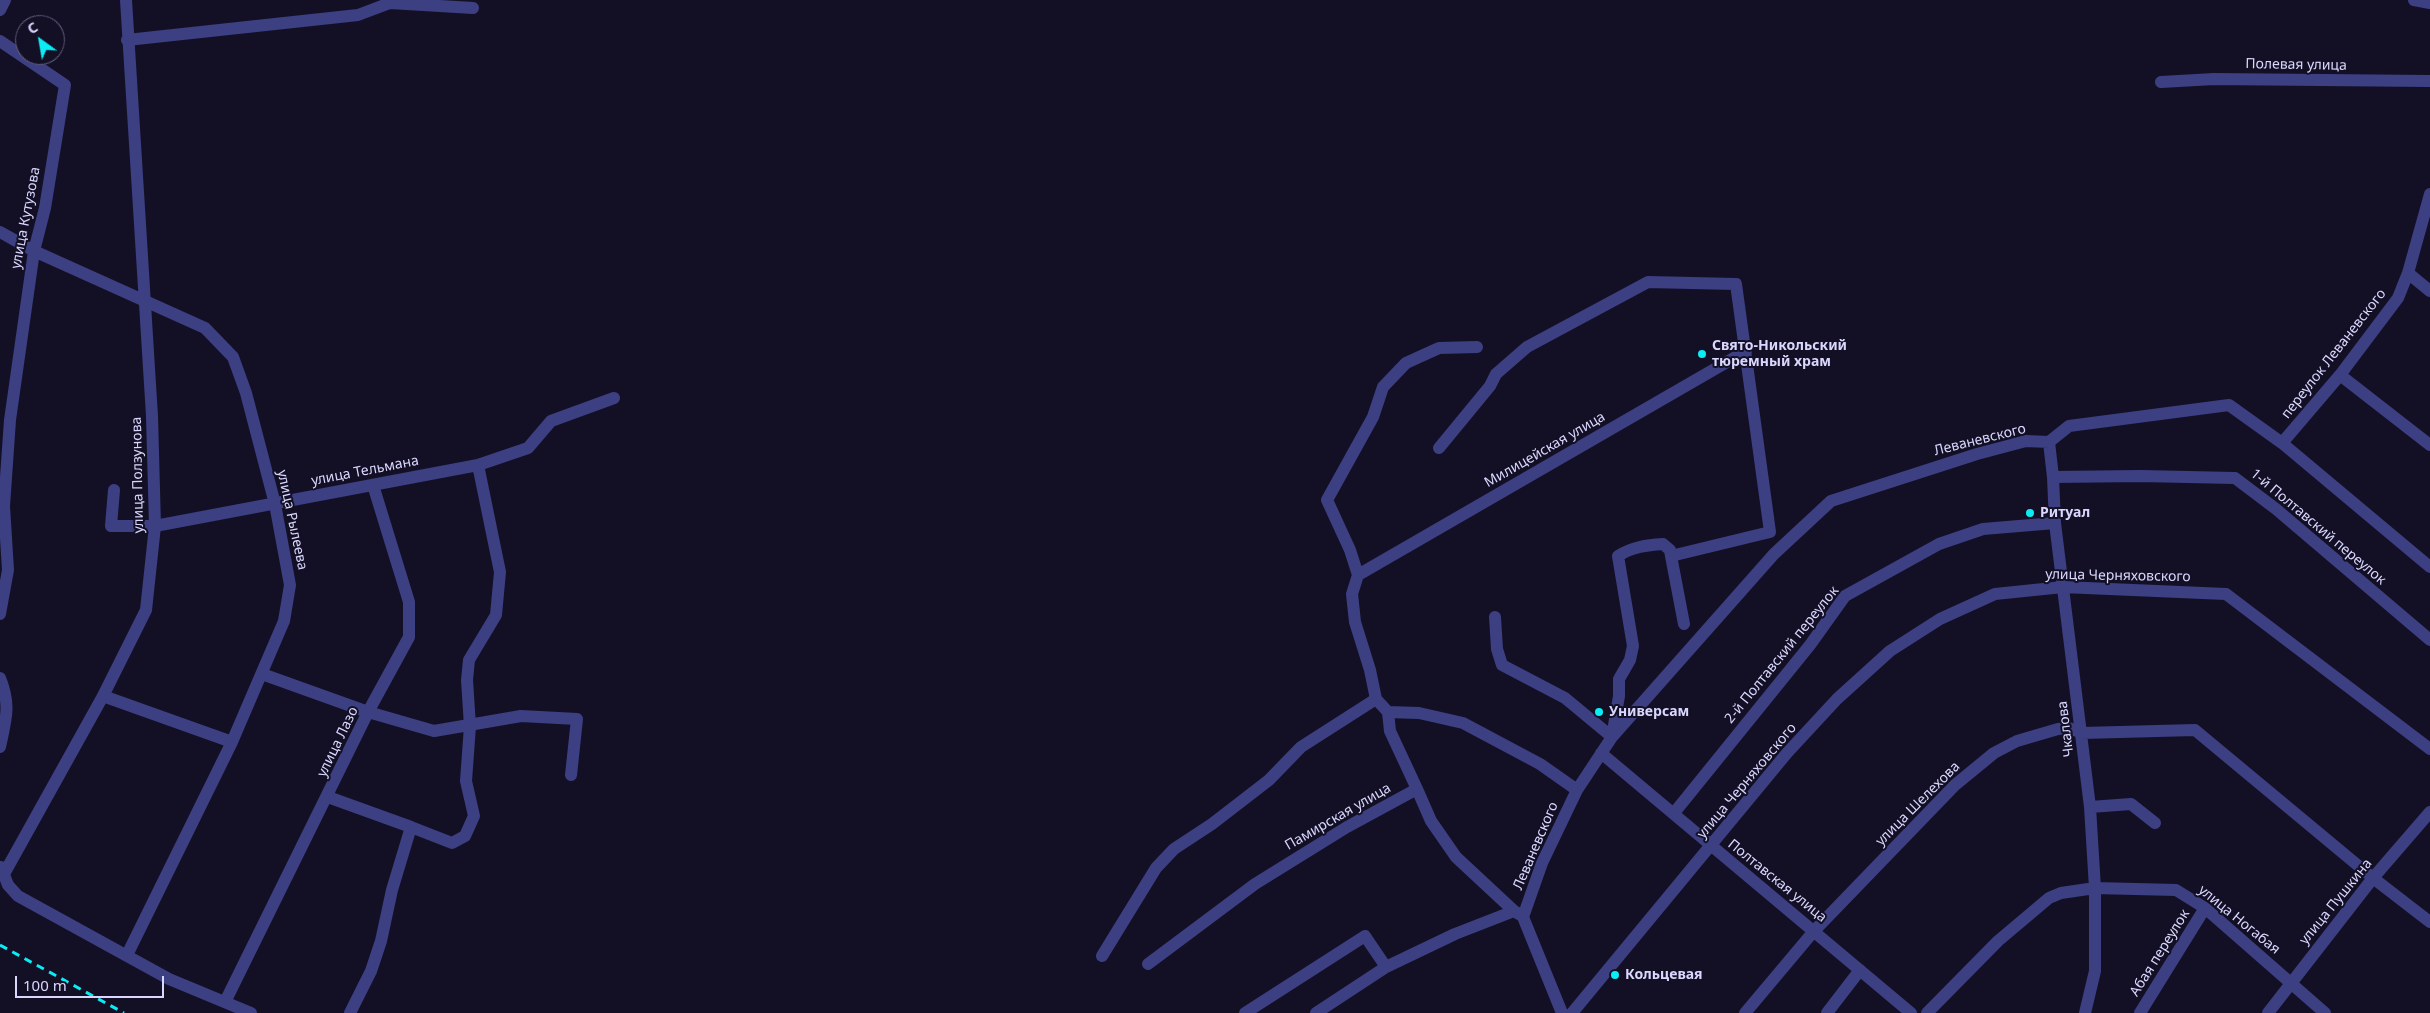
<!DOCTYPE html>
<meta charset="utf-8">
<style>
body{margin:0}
#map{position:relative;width:2430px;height:1013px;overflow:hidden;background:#131026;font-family:"Noto Sans",sans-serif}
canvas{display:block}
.north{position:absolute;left:15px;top:15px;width:50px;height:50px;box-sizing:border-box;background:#131026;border:1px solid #62607c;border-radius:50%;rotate:328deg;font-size:14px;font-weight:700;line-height:20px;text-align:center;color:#d9d7fd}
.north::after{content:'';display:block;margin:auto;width:18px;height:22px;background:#0bedf5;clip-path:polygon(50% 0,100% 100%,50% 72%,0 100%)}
.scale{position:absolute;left:15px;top:976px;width:149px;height:22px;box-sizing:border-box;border:2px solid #d9d7fd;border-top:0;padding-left:6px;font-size:15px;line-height:18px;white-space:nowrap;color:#d9d7fd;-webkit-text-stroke:4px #131026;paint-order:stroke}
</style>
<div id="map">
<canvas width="2430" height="1013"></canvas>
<div class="north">С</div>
<div class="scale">100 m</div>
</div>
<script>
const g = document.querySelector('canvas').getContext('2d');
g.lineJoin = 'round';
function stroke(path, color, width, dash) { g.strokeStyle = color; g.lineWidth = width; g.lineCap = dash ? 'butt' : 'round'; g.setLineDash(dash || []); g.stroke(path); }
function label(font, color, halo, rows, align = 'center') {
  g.font = font + ' "Noto Sans",sans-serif'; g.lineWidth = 4; g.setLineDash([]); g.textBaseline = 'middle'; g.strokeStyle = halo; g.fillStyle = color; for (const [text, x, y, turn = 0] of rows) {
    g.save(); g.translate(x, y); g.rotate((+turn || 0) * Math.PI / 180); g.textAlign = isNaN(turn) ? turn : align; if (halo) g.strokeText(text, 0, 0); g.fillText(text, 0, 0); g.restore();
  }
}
stroke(new Path2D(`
 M2414,0L2430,3
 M0,10L5,0
 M127,40L358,15L390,3L473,8
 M0,41L65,85L45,208L34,251L10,420L4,506L8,570L0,614
 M2161,82L2214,79L2430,81
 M0,232L34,251L205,328L233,357L246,393L275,504L290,585L284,621L232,742L127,955
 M2408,273L2430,291
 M1477,347L1439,348L1406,363L1383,387L1373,417L1327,500L1350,550L1358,575L1352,594L1355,622L1370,670L1376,699L1388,712L1419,713L1463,723L1540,764L1577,790
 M2340,375L2430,445
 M2049,442L2053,477L2055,523L2090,807L2095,888V971L2085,1013
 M2282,443L2340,375L2398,298L2408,273L2430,194
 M1439,448L1490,386L1496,374L1527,347L1648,282L1736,284L1770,532L1671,556L1684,624
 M2053,477L2141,476L2235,478L2276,509L2430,640
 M114,490L111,526H155L478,465L528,448L551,421L614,398
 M1358,575L1746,351
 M1495,617L1497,649L1502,665L1565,698L1612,737L1619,696V679L1630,660L1633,646L1618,556C1632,547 1647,545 1663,544L1670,550L1671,556
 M262,674L368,712L434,731L521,716L577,719L571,775
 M0,678C11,705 6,719 0,747
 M103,696L232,742
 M1388,712L1390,731L1417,789
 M1601,753L1911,1013
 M328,797L411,827
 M2090,807L2131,804L2155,823
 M1674,813L1810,645L1845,596L1939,544L1983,529L2055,523
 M1,867L8,885L18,896L169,979L251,1013
 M4,874L103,696L146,610L155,526L152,416L126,0
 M1523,917L1542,863L1577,790L1612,737L1774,554L1831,501L1977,454L2026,441L2049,442L2069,426L2229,405L2282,443L2430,567
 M1523,917L1562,1013
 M1102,956L1156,868L1174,849L1212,824L1269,780L1301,747L1376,699
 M1148,964L1255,884L1347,827L1417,789L1431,821L1456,857L1514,911
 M225,1002L368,712L409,637V602L373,485
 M350,1013L371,971L381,941L392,890L411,827L452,843L465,836L474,816L466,781L470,726L467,680L469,660L496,615L500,572L478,465
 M1245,1013L1365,936L1386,967
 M1316,1013L1386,967L1455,934L1514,911L1519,914
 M1572,1013L1787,753L1837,699L1890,651L1940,619L1995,594L2063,587L2226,594L2430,749
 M1745,1013L1814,931L1955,785L1994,753L2017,741L2058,729L2069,728L2082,733L2195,730L2373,878L2430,922
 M1827,1013L1860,970
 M1927,1013L1998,941L2049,898L2061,893L2095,888L2176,890L2205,908L2325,1013
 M2140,1013L2205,908
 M2268,1013L2373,878L2430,812`), '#3d3f83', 12);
stroke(new Path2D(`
 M0,945L124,1013`), '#0bedf5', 3, [8, 6]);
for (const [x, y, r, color] of [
 [1702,354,5,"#0bedf5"],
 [2030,513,5,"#0bedf5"],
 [1599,712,5,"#0bedf5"],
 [1615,975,5,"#0bedf5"]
]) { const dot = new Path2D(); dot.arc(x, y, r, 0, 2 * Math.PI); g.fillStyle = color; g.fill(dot); stroke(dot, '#131026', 2); }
label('14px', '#d9d7fd', '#131026', [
 ["Полевая улица",2296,65,1],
 ["улица Кутузова",26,218,-79],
 ["переулок Леваневского",2334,354,-52],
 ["Леваневского",1980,440,-14],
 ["Милицейская улица",1545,450,-30],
 ["улица Тельмана",365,471,-11],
 ["улица Ползунова",138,475,-91],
 ["улица Рылеева",292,520,78],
 ["1-й Полтавский переулок",2318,527,40],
 ["улица Черняховского",2118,576,1],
 ["2-й Полтавский переулок",1782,655,-51],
 ["Чкалова",2066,729,-97],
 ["улица Лазо",338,742,-64],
 ["улица Черняховского",1747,781,-50],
 ["улица Шелехова",1918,804,-45],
 ["Памирская улица",1338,817,-30],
 ["Леваневского",1536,846,-67],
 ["Полтавская улица",1777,881,39],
 ["улица Пушкина",2336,902,-51],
 ["улица Ногабая",2239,920,39],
 ["Абая переулок",2160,953,-58]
]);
label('bold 14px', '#d9d7fd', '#131026', [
 ["Свято-Никольский",1712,346],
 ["тюремный храм",1712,362],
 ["Ритуал",2040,513],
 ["Универсам",1609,712],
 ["Кольцевая",1625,975]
], 'left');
</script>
